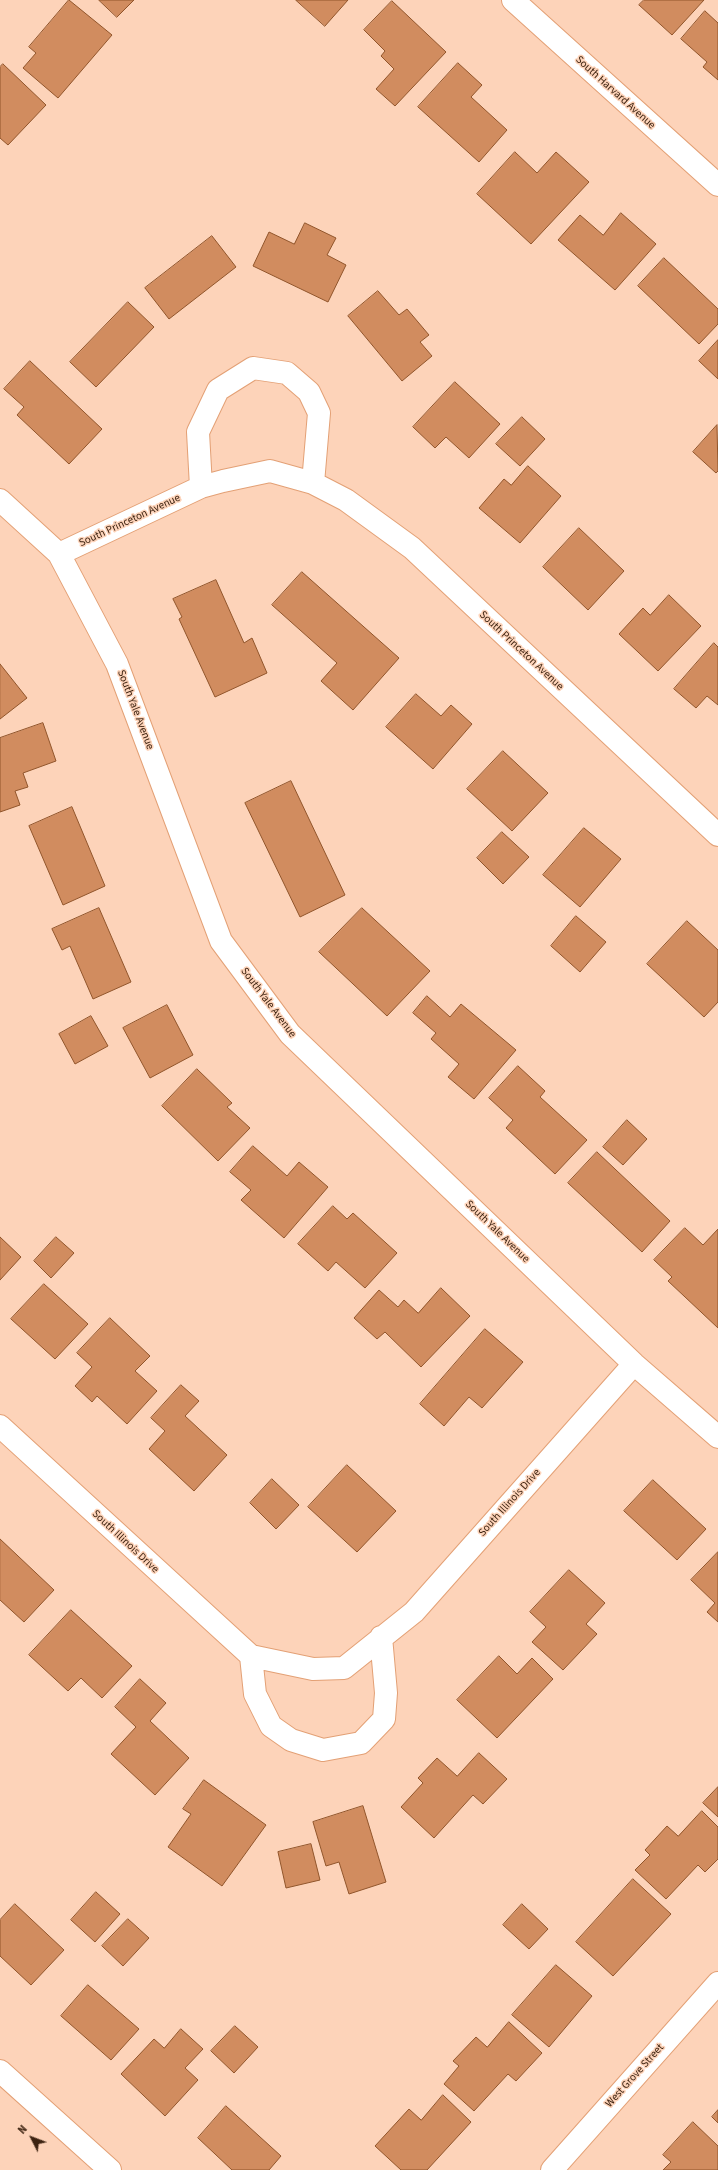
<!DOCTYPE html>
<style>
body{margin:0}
#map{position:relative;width:718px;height:2170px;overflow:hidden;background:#fdd3b9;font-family:"Source Sans 3",sans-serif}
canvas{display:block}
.north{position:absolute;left:12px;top:2118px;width:40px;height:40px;-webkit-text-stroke:3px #fdd3b9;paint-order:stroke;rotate:312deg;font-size:11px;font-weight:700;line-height:16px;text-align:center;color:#3d2311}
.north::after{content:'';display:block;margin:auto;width:14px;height:18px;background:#3d2311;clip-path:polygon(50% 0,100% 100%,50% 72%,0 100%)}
</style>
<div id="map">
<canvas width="718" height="2170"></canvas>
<div class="north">N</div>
</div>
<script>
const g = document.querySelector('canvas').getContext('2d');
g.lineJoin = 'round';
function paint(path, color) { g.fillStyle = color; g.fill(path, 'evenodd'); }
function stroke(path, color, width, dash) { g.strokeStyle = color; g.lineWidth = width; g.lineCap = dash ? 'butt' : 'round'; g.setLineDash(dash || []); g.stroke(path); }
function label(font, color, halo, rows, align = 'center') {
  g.font = font + ' "Source Sans 3",sans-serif'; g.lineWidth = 3; g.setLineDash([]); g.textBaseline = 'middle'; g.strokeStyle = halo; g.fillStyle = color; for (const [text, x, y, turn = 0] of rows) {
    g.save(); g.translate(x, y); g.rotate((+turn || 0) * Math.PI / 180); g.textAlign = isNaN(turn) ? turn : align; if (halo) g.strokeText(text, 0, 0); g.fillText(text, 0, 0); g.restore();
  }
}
const building = new Path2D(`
 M69,0L112,35L58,98L23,68L36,53L29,47Z
 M99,0H134L117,17Z
 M296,0H348L325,26Z
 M644,0H704L672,35L639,5Z
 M392,1L446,52L395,106L376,89L394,69L381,56L385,51L364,30Z
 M705,11L718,23V80L703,67L707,62L681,39Z
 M458,63L482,85L471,97L507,130L479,162L418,107Z
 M3,64L46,105L8,145L0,138V67Z
 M515,152L537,173L556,152L589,182L531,244L477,194Z
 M621,213L656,244L615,290L558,240L580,215L603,235Z
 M305,223L336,238L327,255L346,265L328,302L253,266L269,232L294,244Z
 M212,236L236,267L169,319L145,288Z
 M664,258L718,309V324L699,344L638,286Z
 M378,291L399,315L407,309L429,335L420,342L432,356L402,381L348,316Z
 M128,302L154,327L96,387L70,362Z
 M718,340V379L699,361Z
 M30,361L102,429L69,464L17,415L24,407L4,389Z
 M455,382L500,424L469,458L446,437L435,448L413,427Z
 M522,417L545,439L520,466L496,444Z
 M717,425L718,471L716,473L693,452Z
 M528,466L561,496L520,543L479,508L504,479L511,485Z
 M579,528L624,571L588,610L543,567Z
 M302,572L399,658L353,710L321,681L337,663L272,605Z
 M216,580L244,643L252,638L267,673L215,697L179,619L182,617L173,599Z
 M669,595L701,626L658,671L619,634L643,608L650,615Z
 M714,643L718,647V705L707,696L696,708L674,689Z
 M0,664L27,698L0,719Z
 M416,694L441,716L451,705L472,724L433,769L386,727Z
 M43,723L56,761L23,773L28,787L15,791L20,805L0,812V738Z
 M503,751L548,793L512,831L467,789Z
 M291,781L345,895L300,917L245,803Z
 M72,807L105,886L63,905L29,826Z
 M584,828L621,859L580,907L543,875Z
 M502,832L529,857L503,884L477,858Z
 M99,908L131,982L93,999L70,946L62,950L52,929Z
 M362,908L430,971L387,1016L319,952Z
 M576,916L606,942L580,972L551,946Z
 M687,921L718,950V1002L704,1017L647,964Z
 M427,996L450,1017L461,1004L516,1050L474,1099L448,1077L459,1064L431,1039L436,1033L413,1013Z
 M167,1005L193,1055L150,1078L123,1028Z
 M91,1016L108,1046L75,1064L59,1034Z
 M518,1066L545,1091L540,1097L587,1140L555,1174L506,1128L513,1120L489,1098Z
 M197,1069L232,1103L227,1107L250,1128L218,1161L162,1106Z
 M627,1120L647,1139L623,1165L603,1147Z
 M253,1146L287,1176L299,1162L328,1187L284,1238L241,1200L251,1190L230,1172Z
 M597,1152L670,1221L642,1252L568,1183Z
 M333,1206L347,1219L353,1213L397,1253L365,1288L336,1262L328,1271L298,1244Z
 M685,1228L703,1245L718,1229V1328L668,1281L672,1277L654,1260Z
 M0,1237L21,1257L0,1280Z
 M56,1237L74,1253L51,1278L34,1261Z
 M44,1284L88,1324L55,1359L11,1319Z
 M441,1288L470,1316L421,1367L385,1332L377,1339L354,1318L379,1290L398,1307L404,1300L418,1313Z
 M110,1318L150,1356L135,1371L157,1391L127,1424L97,1396L92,1402L75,1386L92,1367L77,1353Z
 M485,1329L523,1362L482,1408L469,1397L444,1426L420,1404Z
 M181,1385L199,1401L185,1416L227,1455L194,1491L149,1449L165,1431L151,1418Z
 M347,1465L396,1511L357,1552L308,1507Z
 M272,1479L299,1505L276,1529L250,1503Z
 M653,1480L706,1529L677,1560L624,1511Z
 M0,1539L54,1590L24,1622L0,1600Z
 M718,1552V1622L707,1612L715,1603L691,1580Z
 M569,1570L605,1603L586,1624L597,1634L563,1670L532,1642L546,1627L530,1612Z
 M71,1610L132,1666L102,1698L81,1678L68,1691L29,1655Z
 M499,1656L517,1674L532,1658L553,1679L497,1738L457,1700Z
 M140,1679L166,1703L150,1721L189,1758L155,1795L111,1754L136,1727L115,1707Z
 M479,1753L507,1779L483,1804L473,1795L434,1838L401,1807L423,1783L418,1778L437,1758L457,1776Z
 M204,1780L266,1825L222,1886L168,1847L191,1814L183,1809Z
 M718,1787V1817L703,1803Z
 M363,1806L386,1882L349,1894L339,1862L326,1866L313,1822Z
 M702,1811L718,1827V1859L705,1872L698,1865L666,1899L635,1870L650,1855L645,1850L667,1826L678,1836Z
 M311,1844L320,1880L286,1888L278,1852Z
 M633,1879L671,1914L613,1976L576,1942Z
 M96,1892L120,1914L95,1942L71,1920Z
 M15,1904L64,1950L31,1985L0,1956V1920Z
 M522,1904L548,1929L529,1949L503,1925Z
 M128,1919L149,1938L123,1966L102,1946Z
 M556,1965L592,1996L549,2047L512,2015Z
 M88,1985L139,2029L111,2060L61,2016Z
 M509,2022L542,2053L516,2081L508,2074L474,2111L444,2084L459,2066L453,2061L476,2037L487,2047Z
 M235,2026L258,2047L234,2073L211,2051Z
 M181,2029L203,2049L185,2068L198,2080L165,2116L121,2074L154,2039L164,2048Z
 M443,2095L471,2122L427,2170H401L375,2146L409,2109L421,2120Z
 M226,2106L281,2156L269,2170H232L198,2138Z
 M718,2110V2123L712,2117Z
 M693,2122L718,2146V2170H663L671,2162L663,2155Z`);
paint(building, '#d18c5f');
stroke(building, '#91552b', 1);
const minor = new Path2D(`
 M513,0L718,185
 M201,487L198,432L218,390L253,368L287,373L309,392L319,413L313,483
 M0,500L59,554L117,664L221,941L290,1034L634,1364L718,1437
 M59,554L201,487L223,481L270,471L313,483L346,500L412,548L718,835
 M0,1426L251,1656L313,1669L344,1668L414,1612L634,1364
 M251,1656L255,1694L271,1726L291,1740L323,1750L361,1743L384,1719L386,1693L381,1637
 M0,2071L110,2170
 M552,2170L718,1983`);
stroke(minor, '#e3a075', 24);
stroke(minor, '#fff', 22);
label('11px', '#3d2311', '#fdd3b9', [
 ["South Harvard Avenue",615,93,42],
 ["South Princeton Avenue",130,521,-25],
 ["South Princeton Avenue",521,651,43],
 ["South Yale Avenue",135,710,69],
 ["South Yale Avenue",268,1003,53],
 ["South Yale Avenue",497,1232,44],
 ["South Illinois Drive",510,1503,-48],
 ["South Illinois Drive",125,1542,43],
 ["West Grove Street",635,2076,-48]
]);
</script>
